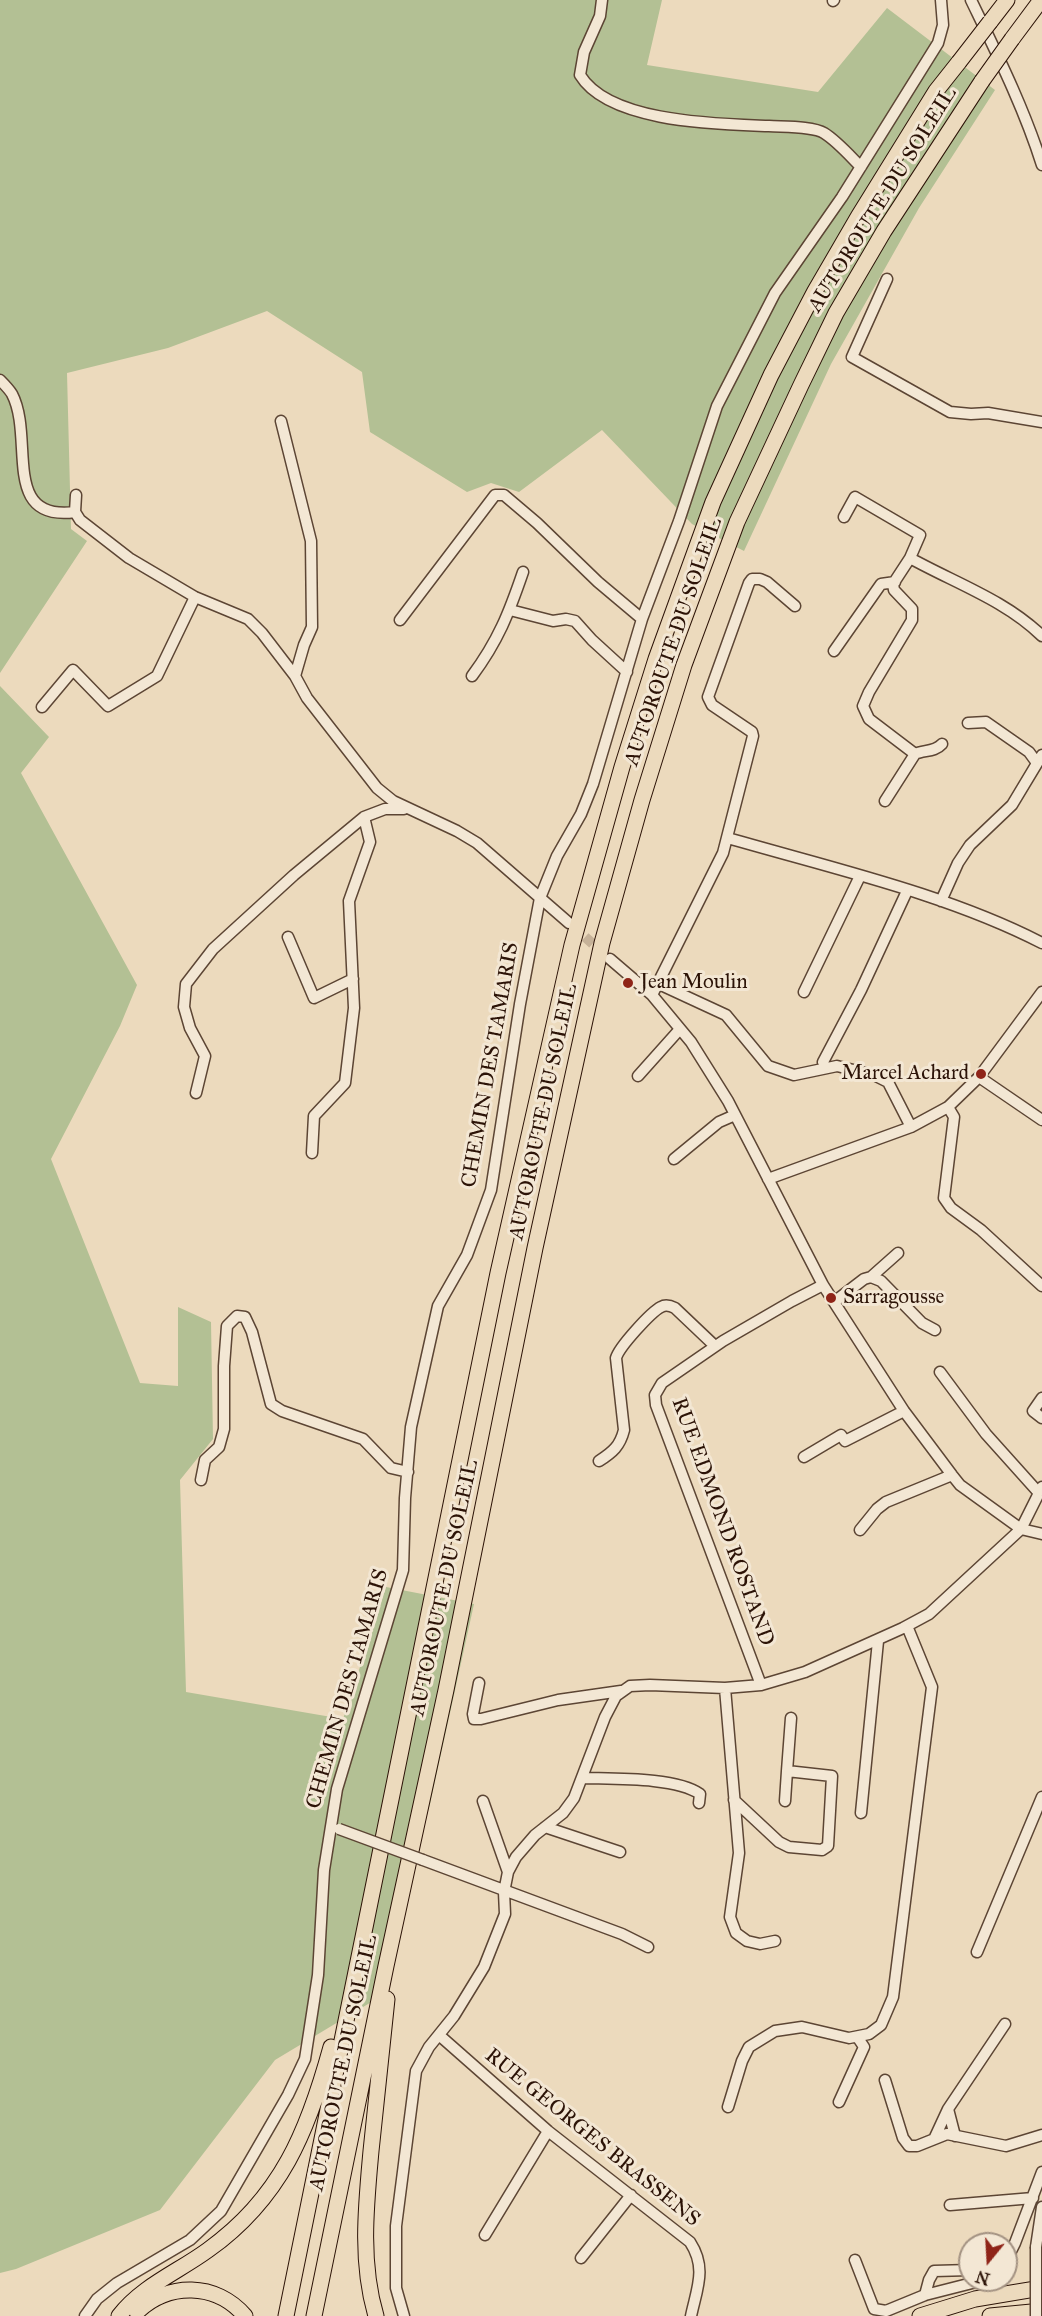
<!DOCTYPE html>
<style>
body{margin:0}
#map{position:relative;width:1042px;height:2316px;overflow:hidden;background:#ecdabd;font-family:"IM FELL Great Primer",serif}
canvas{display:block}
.north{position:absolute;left:958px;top:2232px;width:60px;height:60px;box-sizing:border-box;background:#f3e7d4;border:2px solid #a39282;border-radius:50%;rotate:198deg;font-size:16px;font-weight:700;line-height:24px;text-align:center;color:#2c1307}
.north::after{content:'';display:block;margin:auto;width:21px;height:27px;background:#8f2418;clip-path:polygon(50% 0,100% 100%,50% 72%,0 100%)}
</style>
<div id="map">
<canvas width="1042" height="2316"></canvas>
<div class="north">N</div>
</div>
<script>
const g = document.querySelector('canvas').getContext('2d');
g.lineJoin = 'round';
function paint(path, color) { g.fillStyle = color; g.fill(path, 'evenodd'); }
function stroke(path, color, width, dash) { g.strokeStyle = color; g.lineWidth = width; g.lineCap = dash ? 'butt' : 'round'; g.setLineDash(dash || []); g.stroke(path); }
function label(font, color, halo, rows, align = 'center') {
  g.font = font + ' "IM FELL Great Primer",serif'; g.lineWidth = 6; g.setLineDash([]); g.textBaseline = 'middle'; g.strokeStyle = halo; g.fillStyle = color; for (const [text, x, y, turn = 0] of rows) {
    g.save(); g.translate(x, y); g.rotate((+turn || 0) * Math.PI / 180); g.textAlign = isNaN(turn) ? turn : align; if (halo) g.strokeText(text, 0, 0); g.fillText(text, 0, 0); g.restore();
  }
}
paint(new Path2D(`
 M0,0H662L647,65L818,92L887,8L995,90L919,208L831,364L744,551L692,524L602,430L519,492L491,483L467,492L370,432L362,372L267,311L168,348L67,373L71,529L87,541L0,673Z
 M0,686L49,737L21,773L137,985L120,1026L51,1159L140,1383L178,1386V1307L211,1322L213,1439L180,1480L186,1692L343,1719L386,1587L474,1604L430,1804L378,1998L275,2060L160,2210L16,2269L0,2273Z`), '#b3c094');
stroke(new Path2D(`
 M574,927L605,955`), '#c6b299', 10, [10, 5]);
const minor = new Path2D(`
 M602,0L600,16L584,52L580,75C609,123 719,124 769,126C783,127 813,126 824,133C837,141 850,156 861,167
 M971,0C997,54 1024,108 1042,165
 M833,1L834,0
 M887,279L852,357L950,412L971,414L988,413L1042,422
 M0,380C4,384 9,389 12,394C35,438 0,522 75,512
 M281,421L311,541L312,627L304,645L295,676
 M76,495L75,512L80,520L129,558L195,597L248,619L262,633L295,676L307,698L377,788L393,801L457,831L477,843L569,923
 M844,517L855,497L920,535L910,558L893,584L894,590L912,609V620L869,692L863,706L869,719L915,754L885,801
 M910,558C955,583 1005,600 1042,636
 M510,610L553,621L566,619L575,621L592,640L627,672
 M400,620L495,495H504L537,523L598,582L642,619
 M834,651L881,584L895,582
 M472,676C498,641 509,613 523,572
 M42,707L73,670L108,706L157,676L195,597
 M968,723L986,722L1029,752L1037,763
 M915,754C924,750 935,752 942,744
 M728,838C831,868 947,894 1042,943
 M941,901L958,863L970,845L1012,805L1042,755
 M288,937L314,998L353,979
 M610,959L652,995L691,1042L728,1101L823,1285L904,1411L952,1475L960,1485L1021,1529L1042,1534
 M659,984L726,1015L768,1066L794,1075L837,1066L874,1075L888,1082L911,1127
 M804,992L860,876
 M652,995L723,853L753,736L752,732L712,705L708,697L749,583L752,579H760L767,582L795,606
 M823,1062L861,990L907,891
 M638,1076L680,1029
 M979,1077L1042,1120
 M196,1093L205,1056L190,1028L184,1007L186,984L213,949L294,875L364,817L385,809H404
 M948,1107L954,1117L944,1198L951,1208L981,1230L1042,1286
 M312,1153L314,1116L345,1083L354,1008L349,901L370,842L364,817
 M674,1159L719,1122L735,1115
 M768,1179L911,1127L948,1107L979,1077L1042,992
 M871,1277L898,1253
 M834,1302L864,1279L871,1277L881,1281L922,1323L935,1330
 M940,1372L986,1434L1038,1492
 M1042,1398L1033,1411L1042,1418
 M804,1457L841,1435L845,1441L904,1411
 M599,1461C613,1452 620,1446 624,1430L616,1358C619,1347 651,1312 661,1307C666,1304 671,1306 675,1308L715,1346
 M201,1480L205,1460L219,1447L224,1429V1366L227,1326L237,1316L245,1317L252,1332L271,1404L282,1411L363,1439L391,1468L408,1472
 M860,1530L877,1509L886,1502L952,1475
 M479,1683L473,1714L474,1719H481L558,1700L621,1691
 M761,1685L656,1405L655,1395L662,1383L723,1341L792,1301L823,1285
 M725,1688L739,1853L730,1917L736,1933L747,1941L760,1944L775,1941
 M787,1771L791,1718
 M583,1778C613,1779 676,1777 700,1794L699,1803
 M734,1800L779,1842L789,1847L822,1850L828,1846L832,1776L787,1771L785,1801
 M483,1801L508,1872
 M861,1813L878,1641
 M545,1827L620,1852
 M423,1860L622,1934L648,1947
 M977,1952L1042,1797
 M439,2035L548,2131L690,2242C707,2268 697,2288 691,2316
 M885,2080L903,2138L909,2146H917L947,2134L1006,2146L1042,2135
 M839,2102L864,2047L858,2038
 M728,2107L742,2061L749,2047L775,2031L802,2027L849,2038L869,2034L881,2025L893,1997L932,1687L907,1626
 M948,2109L955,2136
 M935,2137L948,2109L1005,2024
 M950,2205L1033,2198
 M485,2235L548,2131
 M1036,2247L1042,2207
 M581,2258L631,2195
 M855,2260L874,2309L886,2311L925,2295L984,2280
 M1006,2261L1015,2243L1042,2172
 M925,2295L929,2280L934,2271L970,2270
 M85,2316L97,2299L117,2283L190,2240L221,2211L288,2095L305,2059L318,1975L324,1870L337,1789L403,1570L405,1498L411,1427L438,1306L467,1255L491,1190L520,1004L540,898L557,856L581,814L593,784L642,619L679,521L717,406L775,293L842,197L938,43L943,25L941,0
 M404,2316L396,2288V2226L416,2071L429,2047L454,2016L484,1967L505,1914L504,1892L508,1872L516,1857L535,1835L563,1813L574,1798L605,1717L616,1696L630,1686L650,1685L725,1688L761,1685L805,1672L903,1628L929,1614L1021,1529L1042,1487`);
const highway = new Path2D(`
 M990,22L1007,0
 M1012,39L1041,0
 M137,2312C168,2282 216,2282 245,2316
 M119,2316C142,2286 178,2272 208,2250C281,2198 308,2131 331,2047
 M286,2316L498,1273L572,945L622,767L656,659L713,502L771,375L815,291L858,217L936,91L959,62
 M314,2316L386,1966L446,1690L535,1248L602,943L642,800L684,665L737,522L801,385L836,313L884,231L982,81
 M376,2316C360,2262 366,2206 371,2151C376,2100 382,2050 387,1999
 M920,2316L975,2299L1042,2288
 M990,2316L1042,2311`);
stroke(minor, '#5c4534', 13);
stroke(highway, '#2c1307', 17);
stroke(minor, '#f3e7d4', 10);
stroke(highway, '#ecdabd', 15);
const minorBridge = new Path2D(`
 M339,1829L423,1860
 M1036,2247V2316`);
const highwayBridge = new Path2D(`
 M959,62L990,22
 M982,81L1012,39`);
stroke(minorBridge, '#5c4534', 13, []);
stroke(highwayBridge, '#2c1307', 17, []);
stroke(minorBridge, '#f3e7d4', 10);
stroke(highwayBridge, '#ecdabd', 15);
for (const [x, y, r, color] of [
 [628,983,6,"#8f2418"],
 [981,1074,6,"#8f2418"],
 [831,1298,6,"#8f2418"]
]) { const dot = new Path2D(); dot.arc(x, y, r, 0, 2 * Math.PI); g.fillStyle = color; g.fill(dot); stroke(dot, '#f3e7d4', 2); }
label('21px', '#2c1307', '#f3e7d4', [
 ["AUTOROUTE DU SOLEIL",883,200,-58],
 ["AUTOROUTE DU SOLEIL",674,642,-71],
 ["CHEMIN DES TAMARIS",491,1065,-80],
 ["AUTOROUTE DU SOLEIL",544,1112,-78],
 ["RUE EDMOND ROSTAND",722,1522,70],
 ["AUTOROUTE DU SOLEIL",445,1588,-78],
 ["CHEMIN DES TAMARIS",348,1689,-74],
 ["AUTOROUTE DU SOLEIL",344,2063,-78],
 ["RUE GEORGES BRASSENS",592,2138,39]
]);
label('21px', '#2c1307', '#f3e7d4', [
 ["Jean Moulin",640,983],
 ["Marcel Achard",969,1074,"right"],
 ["Sarragousse",843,1298]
], 'left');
</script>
